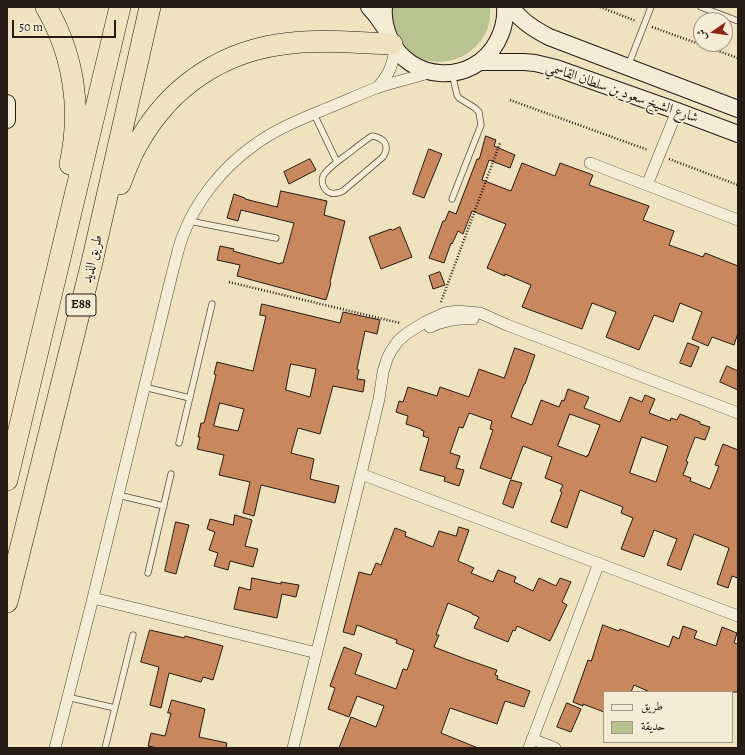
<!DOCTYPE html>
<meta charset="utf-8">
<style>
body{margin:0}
#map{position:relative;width:745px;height:755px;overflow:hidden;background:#eee2bf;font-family:Alegreya,Amiri,serif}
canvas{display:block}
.frame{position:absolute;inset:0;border:8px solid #261b15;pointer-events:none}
.legend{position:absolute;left:603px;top:691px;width:130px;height:52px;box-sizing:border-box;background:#f4ecd5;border:1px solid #a29888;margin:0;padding:5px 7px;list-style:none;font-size:12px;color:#261b15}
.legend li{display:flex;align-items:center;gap:8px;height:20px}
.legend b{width:20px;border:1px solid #a29888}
.north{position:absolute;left:693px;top:12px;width:40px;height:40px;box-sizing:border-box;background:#f4ecd5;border:1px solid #a29888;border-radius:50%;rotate:257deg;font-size:11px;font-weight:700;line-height:16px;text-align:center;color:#261b15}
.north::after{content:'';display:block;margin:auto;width:14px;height:18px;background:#8f2418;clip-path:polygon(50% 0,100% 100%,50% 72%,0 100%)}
.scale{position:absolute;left:12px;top:20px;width:104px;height:18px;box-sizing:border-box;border:2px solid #261b15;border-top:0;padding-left:5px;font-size:12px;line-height:14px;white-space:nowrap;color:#261b15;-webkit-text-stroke:3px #f4ecd5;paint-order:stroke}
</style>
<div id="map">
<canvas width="745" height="755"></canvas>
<div class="frame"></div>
<ul class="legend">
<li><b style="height:5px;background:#f4ecd5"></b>طريق</li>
<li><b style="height:11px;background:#b9c391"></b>حديقة</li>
</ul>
<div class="north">ش</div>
<div class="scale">50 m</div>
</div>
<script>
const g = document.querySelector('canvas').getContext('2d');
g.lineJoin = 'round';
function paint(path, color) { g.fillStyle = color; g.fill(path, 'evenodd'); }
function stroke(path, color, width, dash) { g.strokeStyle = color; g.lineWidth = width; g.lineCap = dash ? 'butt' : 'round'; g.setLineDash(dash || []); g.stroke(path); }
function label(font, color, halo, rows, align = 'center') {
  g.font = font + ' Alegreya,Amiri,serif'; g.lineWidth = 3.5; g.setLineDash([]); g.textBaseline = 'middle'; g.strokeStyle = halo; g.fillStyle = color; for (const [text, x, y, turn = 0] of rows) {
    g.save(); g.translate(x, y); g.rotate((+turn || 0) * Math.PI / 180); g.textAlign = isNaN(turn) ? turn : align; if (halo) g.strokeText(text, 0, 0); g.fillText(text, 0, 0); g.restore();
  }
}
paint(new Path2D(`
 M390,7H490C490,16 490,26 485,34C466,69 417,72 396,37C393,31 391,15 390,7Z`), '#b9c391');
const building = new Path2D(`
 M486,136L496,140L494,146L515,155L510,168L489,160L482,180L511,191L522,163L555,176L560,163L593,175L589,185L649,206L643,220L674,231L669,245L703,257L705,253L738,266V333L734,345L712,337L708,346L692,339L702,312L680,303L673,322L654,315L639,350L606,337L616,312L592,303L582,329L522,307L531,285L505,274V276L487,268L506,224L472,211L463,234L458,231L452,244L451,243L444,263L429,258L443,221H445L449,211L456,214L477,159H479Z
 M429,149L442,154L424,198L413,194Z
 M310,159L316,170L289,184L284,172Z
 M281,191L327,201L324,215L345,221L330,282L331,283L326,300L237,276L240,265L217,260L220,246L234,249L233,251L280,264V263H283L294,223L241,210L238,221L227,218L234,194L245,198V199L277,207Z
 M400,227L412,257L381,269L369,237L391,229L392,230Z
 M440,272L445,285L433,289L429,276Z
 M262,304L340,323L343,312L380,320L377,334L365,331L357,369L359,370L357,379L365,380L363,392L333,386L320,434L298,428L291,453L314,459L310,479L339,486L335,503L261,485L254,516L243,513L250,482L219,475L224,455L197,449L200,437H198L201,423H204L216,375L214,374L217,362L253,371L266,316L260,315ZM291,364L316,369L310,397L286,390ZM220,403L244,409L238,431L214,426Z
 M688,343L699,347L691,367L680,363Z
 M515,348L535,355L525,384H524L511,417L532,425L541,400L559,407L562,400L564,401L568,389L589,397L584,408L620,422L630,397L642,402L645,395L655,399L649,413L670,421L671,418L677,420L680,414L700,422V424L710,427L705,440L695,437L686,461L688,462L683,475L691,478L690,481L710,489L719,466L715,465L723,444L738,450V578L732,576L728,588L717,584L729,548L694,534L681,570L667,565L677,539L654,530L644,557L621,549L633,518L621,513L623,507L580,490L567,528L551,522L562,492L560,491L563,485L545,478L552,457L523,446L511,479L480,468L493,430L490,429L492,421L469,413L463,428L459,427L450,453L460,456L456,468L464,470L459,486L444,481L445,477L420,470L429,438L423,436L424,431L421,430V429L406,424L408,416L396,412L399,401L403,402L408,387L437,396L440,387L469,397L479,369L504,378ZM570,414L600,425L588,456L587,455V457L558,446ZM642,437L668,446L656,482L630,473Z
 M727,366L738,371V390L720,382Z
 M511,480L522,483L513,508L503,504Z
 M235,515L252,520L245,546L258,549L253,567L230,561L228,570L214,566L218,553L209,550L215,532L207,529L210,519L233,525Z
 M176,522L189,525L176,574L165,571Z
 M459,527L469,530L458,561L474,568L471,573L493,582L498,570L516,577L514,582L533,591L539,578L556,586L560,578L571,582L562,602L567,605L550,641L517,626L515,631L513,630L508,642L474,628L479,617L472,614V613L448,603L436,635H439L434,647L468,660L497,670L495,675L498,676L497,679L530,691L524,707L505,701L497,724L450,708L441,733L478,748H339L351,717L376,727L384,706L357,696L349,717L328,709L335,688L330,686L344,647L362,654L355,674L396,689L403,669L407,670L414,650L396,643L397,640L357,625L354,635L343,632L359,572L371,575L376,563L381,565L395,528L406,532L405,536L433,547L439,531L456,536Z
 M252,578L281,584V582L299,585L296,597L282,594L277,618L234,609L239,587L250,590Z
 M603,625L619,631L620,629L669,647L673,636L679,639L683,626L697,631L694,638L716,646L722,627L737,633L734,643L738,644V692H650L634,685L631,692H604V712L583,704V706L573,702L588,660L591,661Z
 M150,630L184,638L185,636L223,646L213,680L203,677L201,682L169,673L161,708L150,705L159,667L141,662Z
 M172,700L205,709L199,737L227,743L226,748H158L148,746L151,733L165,736L171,713H168Z
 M567,703L581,709L571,732L557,727Z`);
paint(building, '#c9875d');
stroke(building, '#261b15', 1);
const lane = new Path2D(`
 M701,7L738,21
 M628,66L651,7
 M452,73L457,95L459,98L475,108L479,112L481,125L452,199
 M314,114L337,162
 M372,136C385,138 390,146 383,157L343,191C341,192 339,193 337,193C325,196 318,181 325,173C332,165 341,159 349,153C357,147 364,141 372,136Z
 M189,221L276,238
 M144,387L190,398
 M179,443L212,304
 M118,495L164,506
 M148,573L171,474
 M67,697L115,708
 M105,748L133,635`);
const street = new Path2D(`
 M377,88C389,75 393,65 395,48
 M590,163L738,220
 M647,185L677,111
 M430,327C443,321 458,318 473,319
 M361,474L738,616
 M93,598L317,653
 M532,739L555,748
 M55,748L93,598L173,270C176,260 178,249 182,238C195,202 222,168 253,146C274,130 299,120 323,110C341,103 358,95 376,88C394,82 413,78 431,72
 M293,748L361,474L379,399L383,372L387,359L391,351L398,341L406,334L425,322L445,313L457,311L468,312L480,313L507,325L738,413
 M529,748L599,563`);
const secondary = new Path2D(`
 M369,7L376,15L385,28
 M384,7C383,17 385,27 389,37C409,83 473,86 497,42C503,31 506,20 505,7
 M511,7C521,21 534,29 549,37L738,109
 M480,62H524L535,63L556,68L677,111L738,134
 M7,103V120`);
const highway = new Path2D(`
 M46,7C74,55 82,110 70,164
 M120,184C125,171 130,157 137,145C170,85 225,49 292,43C325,39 359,43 392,44
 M7,480L120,7
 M7,602L92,262L150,7`);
stroke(lane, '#584d40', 7);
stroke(street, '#584d40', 12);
stroke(secondary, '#261b15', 18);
stroke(highway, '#261b15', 22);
stroke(new Path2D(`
 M600,7L636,21
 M652,27L738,58
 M510,100L648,150
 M669,159L738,185
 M229,282L400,323
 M441,302L500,143`), '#261b15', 2.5, [1, 2]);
stroke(lane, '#f4ecd5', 5.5);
stroke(street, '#f4ecd5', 11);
stroke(secondary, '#f4ecd5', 16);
stroke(highway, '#eee2bf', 21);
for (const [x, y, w] of [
 [81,305,30]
]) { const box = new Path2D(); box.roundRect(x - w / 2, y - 11, w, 22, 3); g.fillStyle = '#f4ecd5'; g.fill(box); stroke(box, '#261b15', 1); }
label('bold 13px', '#261b15', null, [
 ["E88",81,305]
]);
label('14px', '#261b15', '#f4ecd5', [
 ["شارع الشيخ سعود بن سلطان القاسمي",622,93,19],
 ["طريق الذيد",93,259,-77]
]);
</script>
